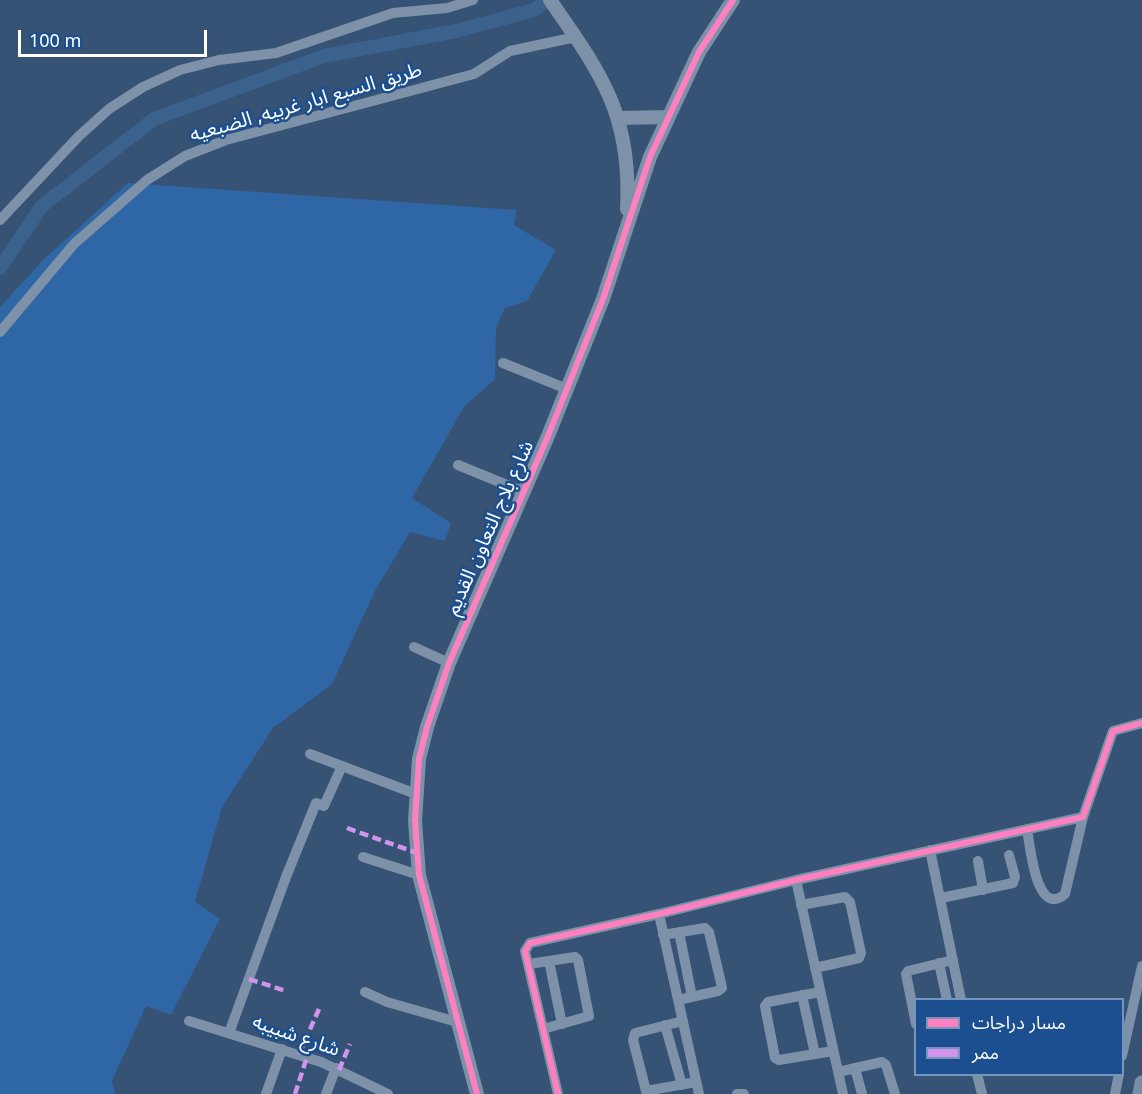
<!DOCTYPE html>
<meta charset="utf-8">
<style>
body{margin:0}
#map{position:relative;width:1142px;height:1094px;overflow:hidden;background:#365274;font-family:"Noto Sans","Noto Sans Arabic",sans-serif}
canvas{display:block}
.legend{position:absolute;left:914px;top:998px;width:210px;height:78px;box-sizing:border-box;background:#1b4f8f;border:2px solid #7695bc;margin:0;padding:8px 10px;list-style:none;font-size:18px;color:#fff}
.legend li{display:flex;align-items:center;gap:12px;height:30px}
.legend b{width:30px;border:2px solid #7695bc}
.scale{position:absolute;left:18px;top:30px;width:189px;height:27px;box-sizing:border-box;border:3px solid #fff;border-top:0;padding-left:8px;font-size:18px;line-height:21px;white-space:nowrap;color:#fff;-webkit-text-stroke:4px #1b4f8f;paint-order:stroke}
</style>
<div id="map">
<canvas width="1142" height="1094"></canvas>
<ul class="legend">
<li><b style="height:8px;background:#ff80c0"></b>مسار دراجات</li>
<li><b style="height:8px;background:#d193ec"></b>ممر</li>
</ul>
<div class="scale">100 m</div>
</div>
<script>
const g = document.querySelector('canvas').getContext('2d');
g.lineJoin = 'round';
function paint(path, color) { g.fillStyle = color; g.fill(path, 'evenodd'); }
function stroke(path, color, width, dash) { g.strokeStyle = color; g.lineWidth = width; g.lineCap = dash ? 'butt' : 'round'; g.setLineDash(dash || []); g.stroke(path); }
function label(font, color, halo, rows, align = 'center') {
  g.font = font + ' "Noto Sans","Noto Sans Arabic",sans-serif'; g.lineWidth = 5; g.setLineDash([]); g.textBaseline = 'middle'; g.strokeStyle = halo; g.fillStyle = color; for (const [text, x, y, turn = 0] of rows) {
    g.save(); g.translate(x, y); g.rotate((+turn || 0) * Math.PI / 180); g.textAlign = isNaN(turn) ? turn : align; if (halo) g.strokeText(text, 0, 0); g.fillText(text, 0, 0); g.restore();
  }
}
paint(new Path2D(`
 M128,183L517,210L514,225L556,250L527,301L505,308L496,328L495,379L464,407L412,498L451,523L445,541L410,532L375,591L332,684L273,728L222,807L195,902L220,919L171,1015L146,1006L112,1081L115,1094H0V307L45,258Z`), '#2f66a5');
stroke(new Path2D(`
 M0,268L42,206L154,119L324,56L456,31L534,10L547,0`), '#3b618d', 14);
stroke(new Path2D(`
 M0,220L79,136L109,109L143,87L180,70L219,60L276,53L393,13L447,8L473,0
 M0,332L74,244L147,180L185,156L226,140L474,74L510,51L576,37
 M503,363L567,389
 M458,465L524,492
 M414,647L449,663
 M310,754L416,794
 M1027,829C1030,845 1036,919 1065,894L1083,817
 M930,850L961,1000
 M363,857L419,875
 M978,861L983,890
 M796,880L843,1094
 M941,898L1013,883L1015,877L1009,855
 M801,905L845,897L850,902L861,953L859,958L815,968
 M659,914L699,1094
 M679,932L692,997
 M663,935L705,928L709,932L721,983L722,988L718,991L678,1000
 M549,961L562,1024
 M939,963L947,1000
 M529,964L575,957L578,960L589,1016L543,1029
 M365,992L387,1002L457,1022
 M820,992L768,1002L765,1006L775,1058L779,1060L833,1051
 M802,995L815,1054
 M189,1021L321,1062L388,1094
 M683,1021L635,1033L633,1040L646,1091L696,1082
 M916,1024L906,974L908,971L953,960
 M665,1025L682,1085
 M229,1033L286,877L316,803L324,806L342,766
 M1122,1056L1142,966
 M855,1068L862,1094
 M838,1072L882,1062L886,1065L895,1094
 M977,1074L982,1094
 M266,1094L282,1049
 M326,1094L336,1068
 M558,1094L525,951L530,943L659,914L796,880L1083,817L1113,731L1142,723
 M737,1094H744
 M1115,1094L1119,1074`), '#7d92a8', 10);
stroke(new Path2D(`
 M550,0C601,73 632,115 627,209
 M618,118L668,117
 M477,1094L419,875L415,821L419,759L427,727L449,663L548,436L603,299L650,157L699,52L733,0`), '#7d92a8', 14);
stroke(new Path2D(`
 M1140,1094L1142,1083`), '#798da4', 15);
stroke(new Path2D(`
 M347,828L417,853
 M249,979L286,991
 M299,1054L319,1009
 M339,1070L350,1044
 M295,1094L307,1057`), '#d193ec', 4.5, [9, 4.5]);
stroke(new Path2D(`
 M477,1094L419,875L415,821L419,759L427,727L449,663L548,436L603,299L650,157L699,52L733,0
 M558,1094L525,951L530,943L659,914L796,880L1083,817L1113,731L1142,723`), '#ff80c0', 6);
label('20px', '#fff', '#1b4f8f', [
 ["طريق السبع ابار غربيه, الضبعيه",306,103,-16],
 ["شارع بلاج التعاون القديم",490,528,-66],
 ["شارع شبيبه",296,1036,19]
]);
</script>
